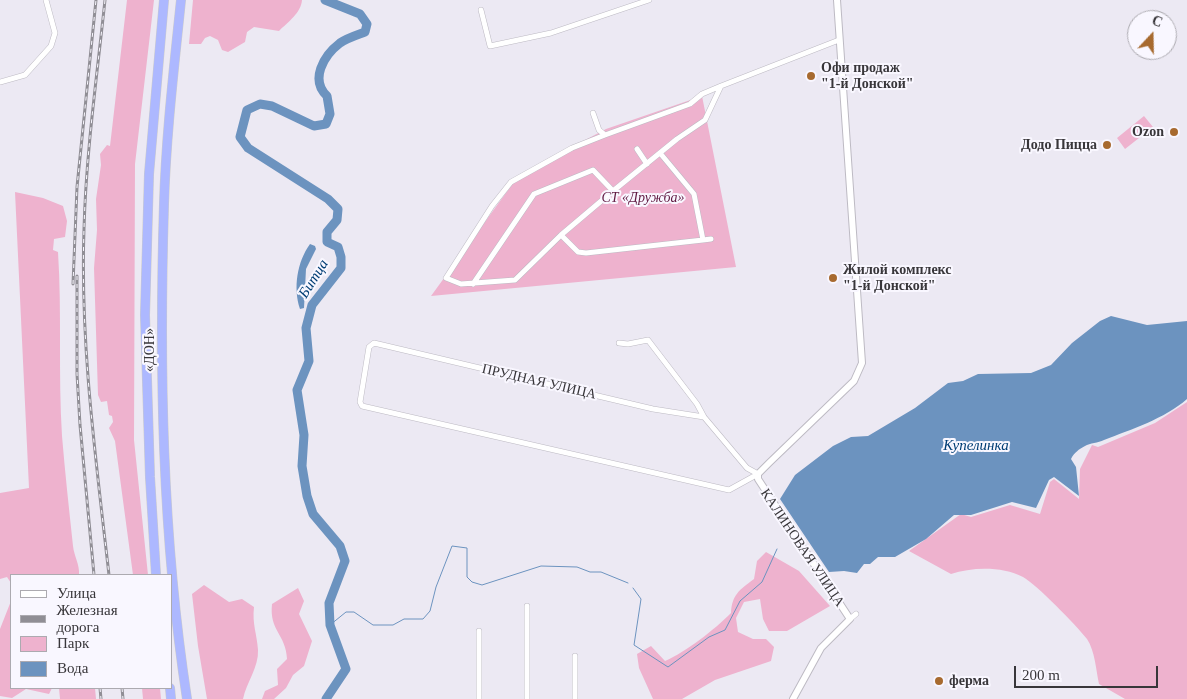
<!DOCTYPE html>
<meta charset="utf-8">
<style>
body{margin:0}
#map{position:relative;width:1187px;height:699px;overflow:hidden;background:#ece9f3;font-family:Georgia,serif}
canvas{display:block}
.legend{position:absolute;left:10px;top:574px;width:162px;height:115px;box-sizing:border-box;background:#f9f7ff;border:1px solid #acaab0;margin:0;padding:6px 9px;list-style:none;font-size:15px;color:#38363a}
.legend li{display:flex;align-items:center;gap:10px;height:25px}
.legend b{width:25px;border:1px solid #acaab0}
.north{position:absolute;left:1127px;top:10px;width:50px;height:50px;box-sizing:border-box;background:#f9f7ff;border:1px solid #acaab0;border-radius:50%;rotate:21deg;font-size:14px;font-weight:700;line-height:20px;text-align:center;color:#38363a}
.north::after{content:'';display:block;margin:auto;width:18px;height:22px;background:#a76a2f;clip-path:polygon(50% 0,100% 100%,50% 72%,0 100%)}
.scale{position:absolute;left:1014px;top:666px;width:144px;height:22px;box-sizing:border-box;border:2px solid #38363a;border-top:0;padding-left:6px;font-size:15px;line-height:18px;white-space:nowrap;color:#38363a;-webkit-text-stroke:4px #f9f7ff;paint-order:stroke}
</style>
<div id="map">
<canvas width="1187" height="699"></canvas>
<ul class="legend">
<li><b style="height:6px;background:#fff"></b>Улица</li>
<li><b style="height:6px;background:#908e95"></b>Железная дорога</li>
<li><b style="height:14px;background:#eeb2ce"></b>Парк</li>
<li><b style="height:14px;background:#6c93bf"></b>Вода</li>
</ul>
<div class="north">С</div>
<div class="scale">200 m</div>
</div>
<script>
const g = document.querySelector('canvas').getContext('2d');
g.lineJoin = 'round';
function paint(path, color) { g.fillStyle = color; g.fill(path, 'evenodd'); }
function stroke(path, color, width, dash) { g.strokeStyle = color; g.lineWidth = width; g.lineCap = dash ? 'butt' : 'round'; g.setLineDash(dash || []); g.stroke(path); }
function label(font, color, halo, rows, align = 'center') {
  g.font = font + ' Georgia,serif'; g.lineWidth = 4; g.setLineDash([]); g.textBaseline = 'middle'; g.strokeStyle = halo; g.fillStyle = color; for (const [text, x, y, turn = 0] of rows) {
    g.save(); g.translate(x, y); g.rotate((+turn || 0) * Math.PI / 180); g.textAlign = isNaN(turn) ? turn : align; if (halo) g.strokeText(text, 0, 0); g.fillText(text, 0, 0); g.restore();
  }
}
paint(new Path2D(`
 M127,0H154L135,164L134,440L148,575H133L115,441L109,428L113,422L112,416L109,415L107,401L101,402L98,395L94,268L97,230L96,199L101,165L100,154L107,145L110,146Z
 M193,0H302C301,13 288,22 279,31L254,27L247,32L245,42L228,52L222,50L218,40L210,36L205,38L201,44H189Z
 M702,96L736,267L431,296L519,175L606,129Z
 M1144,116L1153,127L1125,149L1117,138Z
 M15,192L43,198L63,206L67,221L65,237L54,239L53,250L58,252C62,313 58,374 62,436C65,472 69,509 73,546C74,556 80,565 79,575H11V583L7,577L0,579V493L29,488Z
 M1187,402V699H1125L1099,684C1096,670 1095,651 1087,639C1077,626 1036,584 1023,577C1002,566 972,567 951,574L909,551L961,514L971,517L1010,505L1040,514L1050,482L1054,479L1079,499L1080,469L1092,445L1098,447L1155,423Z
 M766,552L799,571L830,606L787,631H769L763,619L760,599L744,602L736,618L738,632L753,639H766L774,647L771,661L715,680L682,699H653L639,668L637,654L651,646L665,661C686,652 714,630 731,613C732,595 739,590 754,579L757,561Z
 M204,585L229,602L242,599L254,607C252,624 257,634 258,650C259,667 246,683 243,699H207L198,646L192,594Z
 M298,588L304,601L299,614L312,641L304,666L293,675L286,688L274,699H262L265,691L278,685L277,669L287,659C286,634 269,631 272,604Z
 M11,601V688H52L49,694L26,689L12,698L0,696V629Z
 M59,688H95L96,699H60Z
 M142,688H160L161,699H143Z`), '#eeb2ce');
paint(new Path2D(`
 M310,244L315,246L316,249L306,269L304,308L300,309C293,288 297,262 310,244Z
 M1111,316L1147,325L1187,321V399C1164,419 1132,429 1104,440C1098,443 1090,443 1085,446C1079,449 1074,453 1071,459L1076,467L1079,496L1054,477L1049,480L1036,508L1012,502L971,515H954L926,539L895,557H878L870,564H864L857,573L844,571L829,572L780,499L795,475L833,446L851,437L868,436L915,408L948,383L963,381L978,374L1031,373L1051,365L1072,343L1100,321Z`), '#6c93bf');
stroke(new Path2D(`
 M633,588L641,599L634,645L668,667L709,637L725,630L740,601L762,582L777,549
 M330,625L346,612H354L373,625H393L404,619H423L430,611L436,587L452,546L467,548V577L472,582L482,585L541,566L577,567L590,572H601L628,583`), '#6c93bf', 1);
stroke(new Path2D(`
 M325,0L360,14L367,24L365,32C357,35 347,38 340,43C323,56 310,80 327,96L330,114L326,124L314,126L272,106L260,104L247,110L240,137L248,148L328,199L338,209L337,220L327,232V242L338,247L341,257V268L312,305L306,328L309,361L297,390L304,435L302,466L307,496L313,514L340,546L345,561L329,603L330,625L346,669L326,699`), '#6c93bf', 9);
const minor = new Path2D(`
 M481,10L490,46L551,33L649,0
 M0,82L25,75L51,46L55,33L46,0
 M593,113L599,130L605,135L572,148L511,182L492,206L446,278L461,284L515,280L561,235L613,191L677,139L705,120L721,86L839,40
 M605,135L690,104L702,94L721,86
 M637,149L647,164
 M660,153L694,194L703,240L711,239
 M561,235L578,252L586,253L703,240
 M473,284L534,194L593,170L613,191
 M619,343L628,344L648,340L697,404L704,417L747,468L758,474
 M704,417L653,409L374,343L369,347L360,402L362,406L729,490L758,474
 M850,619L856,614
 M479,699V631
 M527,699V606
 M575,699V656`);
const tertiary = new Path2D(`
 M793,699L821,648L850,619L758,479V474L769,463L854,381L862,363L837,0`);
const motorway = new Path2D(`
 M181,0C174,68 166,136 164,204C159,368 162,536 187,699
 M156,575L150,477L145,315L149,174L164,0
 M170,688L171,699`);
stroke(minor, '#bdbac3', 6);
stroke(tertiary, '#bdbac3', 8);
stroke(motorway, '#cbcbcc', 10);
stroke(minor, '#fff', 5);
stroke(tertiary, '#fff', 6);
stroke(motorway, '#adb8ff', 9);
const rail = new Path2D(`
 M105,0C97,76 86,153 84,229C80,345 96,460 109,575
 M77,276V374L80,425L94,575
 M73,284L77,187L96,0
 M100,688L101,699
 M122,688L123,699`);
stroke(rail, '#908e95', 3);
stroke(rail, '#f9f7ff', 1, [4]);
for (const [x, y, r, color] of [
 [811,76,5,"#a76a2f"],
 [1174,132,5,"#a76a2f"],
 [1107,145,5,"#a76a2f"],
 [833,278,5,"#a76a2f"],
 [939,681,5,"#a76a2f"]
]) { const dot = new Path2D(); dot.arc(x, y, r, 0, 2 * Math.PI); g.fillStyle = color; g.fill(dot); stroke(dot, '#f9f7ff', 2); }
label('bold 14px', '#38363a', '#f9f7ff', [
 ["Офи продаж",821,68],
 ["\"1-й Донской\"",821,84],
 ["Ozon",1164,132,"right"],
 ["Додо Пицца",1097,145,"right"],
 ["Жилой комплекс",843,270],
 ["\"1-й Донской\"",843,286],
 ["ферма",949,681]
], 'left');
label('italic 14px', '#601a42', '#f9f7ff', [
 ["СТ «Дружба»",643,198]
]);
label('14px', '#38363a', '#f9f7ff', [
 ["«ДОН»",150,350,-90],
 ["ПРУДНАЯ УЛИЦА",539,382,13],
 ["КАЛИНОВАЯ УЛИЦА",802,548,56]
]);
label('italic 15px', '#003d74', '#f9f7ff', [
 ["Битца",314,279,-58],
 ["Купелинка",976,446]
]);
</script>
